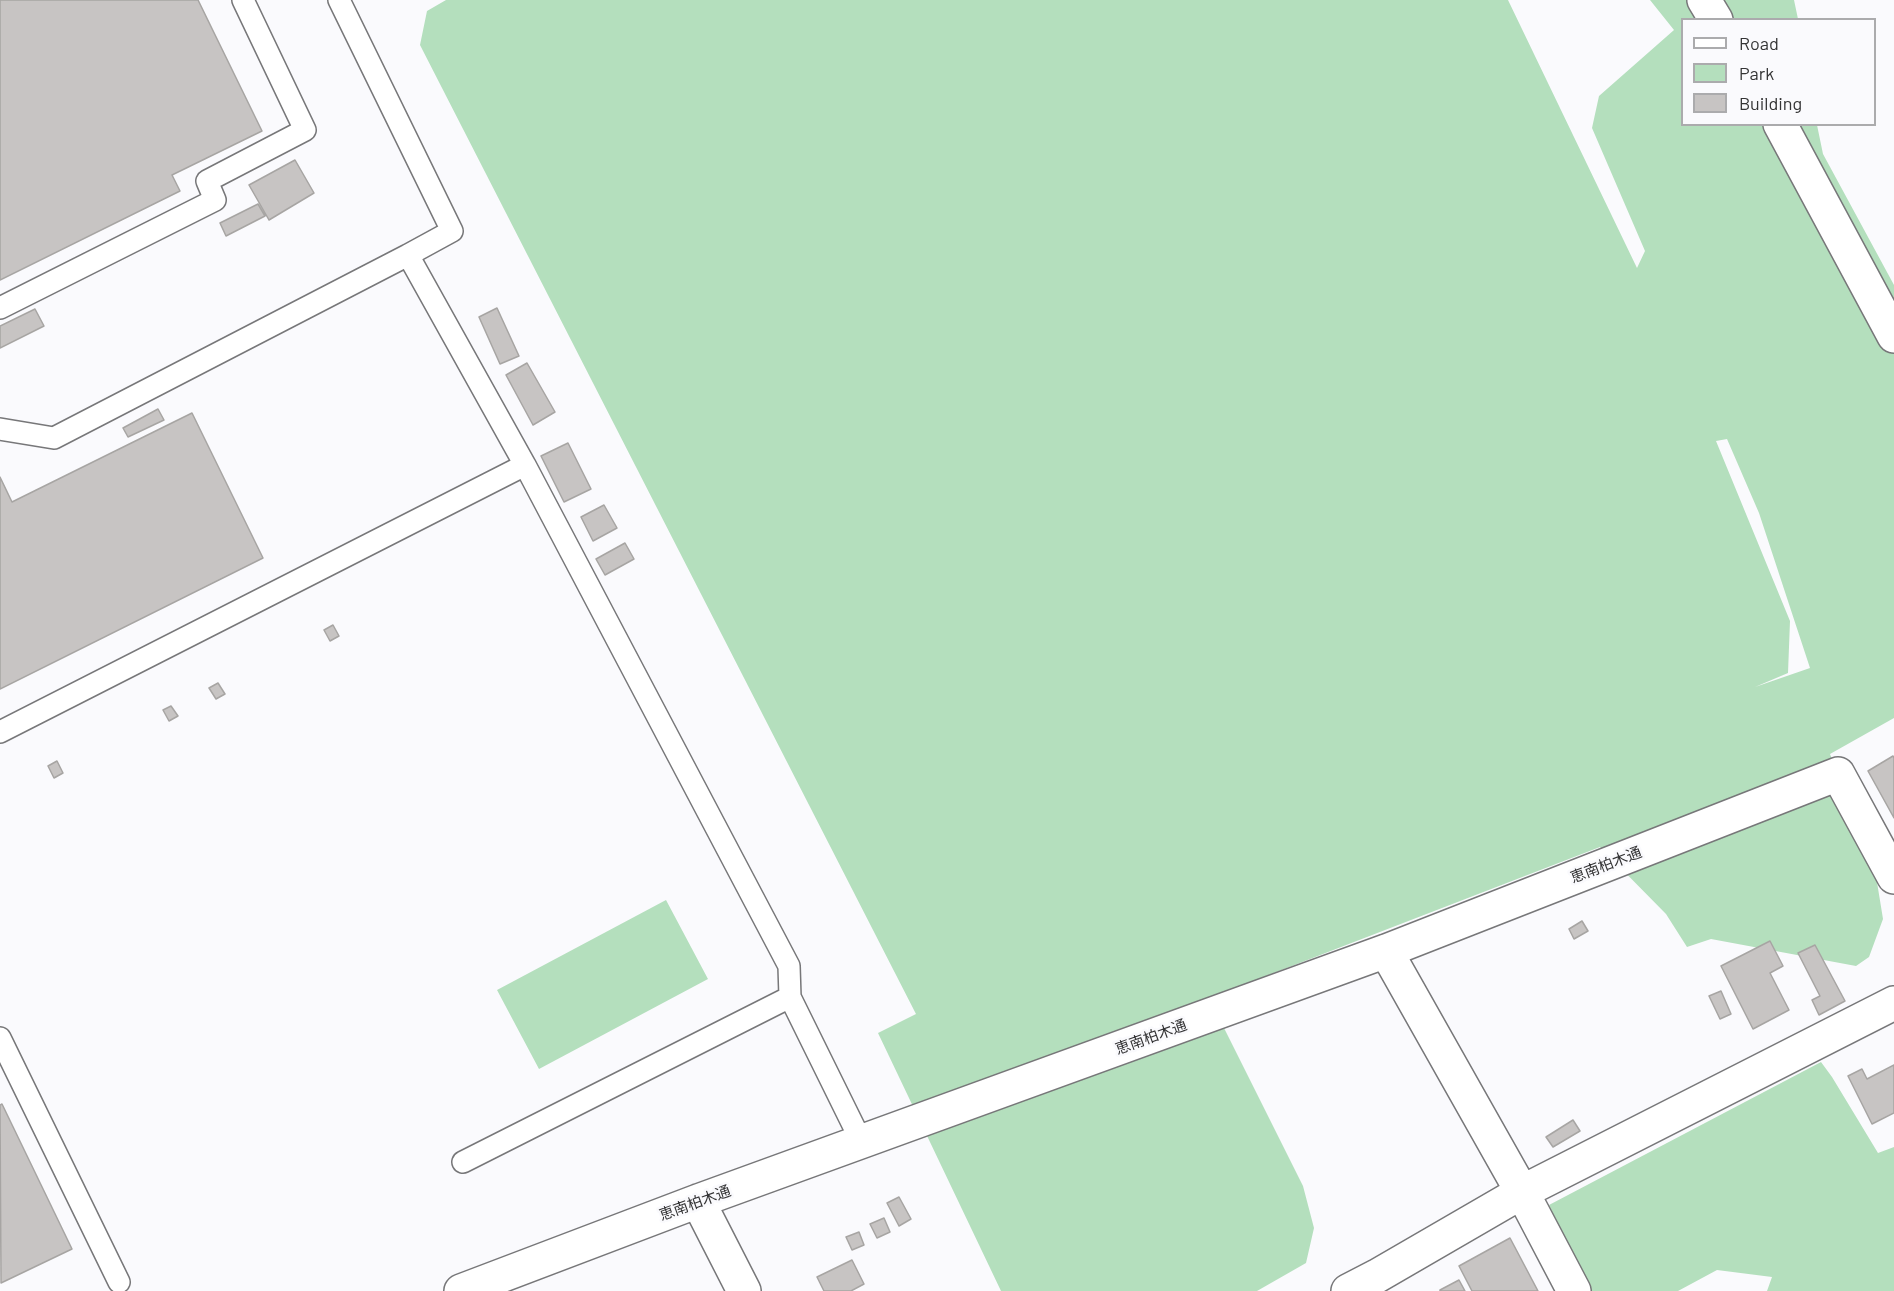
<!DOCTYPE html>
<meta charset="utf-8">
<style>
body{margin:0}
#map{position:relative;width:1894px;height:1291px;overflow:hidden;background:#fafafd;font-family:Barlow,sans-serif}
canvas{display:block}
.legend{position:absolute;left:1681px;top:18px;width:195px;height:108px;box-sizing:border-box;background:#fafafd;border:2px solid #ababad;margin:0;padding:8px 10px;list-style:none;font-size:18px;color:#343435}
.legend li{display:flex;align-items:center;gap:12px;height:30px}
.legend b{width:30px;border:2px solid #ababad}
</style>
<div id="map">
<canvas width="1894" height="1291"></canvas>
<ul class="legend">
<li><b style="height:8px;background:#fff"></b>Road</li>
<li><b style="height:16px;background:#b4dfbd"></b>Park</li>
<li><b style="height:16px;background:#c7c4c3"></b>Building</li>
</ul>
</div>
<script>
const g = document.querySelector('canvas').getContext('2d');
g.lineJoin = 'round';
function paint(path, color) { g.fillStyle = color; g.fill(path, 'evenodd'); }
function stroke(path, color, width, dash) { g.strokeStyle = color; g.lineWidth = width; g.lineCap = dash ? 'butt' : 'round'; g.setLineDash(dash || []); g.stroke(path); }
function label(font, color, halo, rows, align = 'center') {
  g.font = font + ' Barlow,"Noto Sans JP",sans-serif'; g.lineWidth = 5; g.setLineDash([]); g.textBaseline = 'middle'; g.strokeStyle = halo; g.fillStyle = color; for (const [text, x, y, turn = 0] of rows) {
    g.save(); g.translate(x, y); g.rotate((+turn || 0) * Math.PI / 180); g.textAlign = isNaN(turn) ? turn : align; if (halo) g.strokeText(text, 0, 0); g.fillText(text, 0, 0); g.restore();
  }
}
paint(new Path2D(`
 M446,0H1508L1637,268L1645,251L1592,128L1599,96L1674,30L1650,0H1794L1798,19L1682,20V124L1817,125L1823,154L1894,285V718L1830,754L1876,876L1883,919L1869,957L1856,966L1711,939L1687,947L1666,914L1600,847L1209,998L1303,1186L1314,1228L1306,1263L1257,1291H1001L878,1033L916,1014L420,45L427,11ZM1727,439L1759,513L1810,668L1755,687L1788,673L1790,621L1716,441Z
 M666,900L708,979L539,1069L497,990Z
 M1821,1062L1832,1077L1878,1153L1894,1147V1291H1767L1772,1277L1717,1270L1678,1291H1589L1549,1205Z`), '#b4dfbd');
const building = new Path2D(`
 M0,0H198L262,131L172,175L180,191L0,280Z
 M295,160L314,193L269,220L249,185Z
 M258,204L265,216L226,236L220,223Z
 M497,308L519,356L500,364L479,317Z
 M35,309L44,326L0,348V326Z
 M527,363L555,412L533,425L506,375Z
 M158,409L164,420L128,437L123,428Z
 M192,413L263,558L0,689V477L12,502Z
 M568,443L591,489L564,502L541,456Z
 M604,505L617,528L593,541L581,517Z
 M625,543L634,559L605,575L596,559Z
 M333,625L339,636L330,641L324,630Z
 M218,683L225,694L216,699L209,688Z
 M171,706L178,716L169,721L163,710Z
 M1893,756L1894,758V818L1868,771Z
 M57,761L63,773L54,778L48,766Z
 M1582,921L1588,931L1574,939L1569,929Z
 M1770,941L1783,966L1770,973L1789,1010L1753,1029L1721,966Z
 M1815,945L1845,1001L1819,1015L1812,1000L1820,996L1798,953Z
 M1721,991L1731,1014L1720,1019L1709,996Z
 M1894,1065V1113L1872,1124L1848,1076L1862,1069L1867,1079Z
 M2,1104L72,1249L1,1283L0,1105Z
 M1573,1120L1580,1131L1553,1147L1546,1137Z
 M899,1197L911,1219L899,1226L887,1203Z
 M884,1218L890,1232L877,1238L870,1224Z
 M859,1232L864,1245L852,1250L846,1237Z
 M1510,1238L1538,1291H1472L1459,1266Z
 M852,1260L864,1284L851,1291H824L817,1277Z
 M1459,1280L1465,1291H1440V1290Z`);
paint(building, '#c7c4c3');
stroke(building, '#a7a5a3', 1.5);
const lane = new Path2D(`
 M0,308L215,200L207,181L305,130L243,0
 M0,429L54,438L408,255
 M525,465L789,966L790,997L862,1143
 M0,732L525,465L408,255L452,231L339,0
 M0,1038L119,1282
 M463,1162L790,997`);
const street = new Path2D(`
 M1704,0L1716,20
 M1780,124L1894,336
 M1386,951L1522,1192L1574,1291
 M698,1201L744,1291
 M461,1291L698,1201L1386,951L1838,774L1894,877
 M1348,1291L1377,1276L1522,1192L1894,1003`);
stroke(lane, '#777779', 24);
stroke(street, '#777779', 36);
stroke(lane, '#fff', 21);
stroke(street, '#fff', 33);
label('15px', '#343435', '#fafafd', [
 ["恵南柏木通",1606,865,-21],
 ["恵南柏木通",1151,1037,-20],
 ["恵南柏木通",695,1203,-20]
]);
</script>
